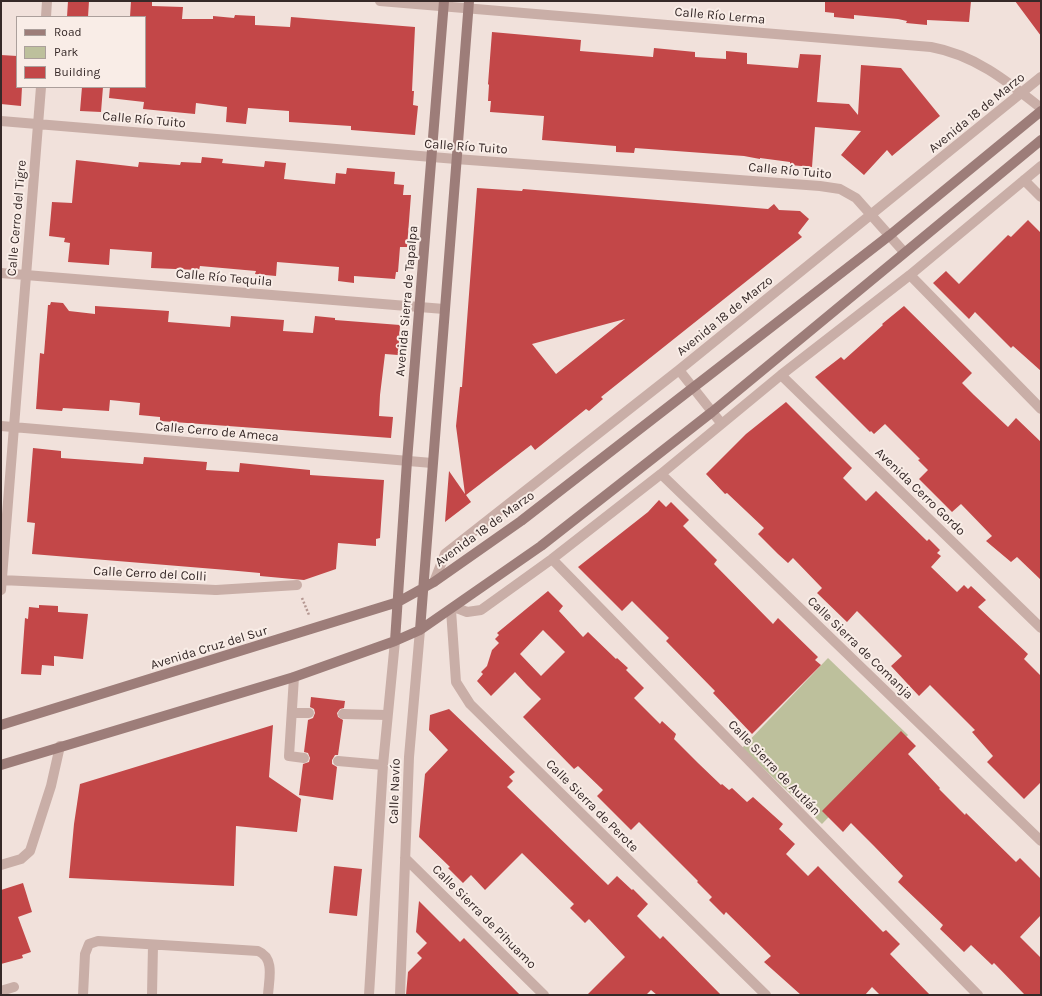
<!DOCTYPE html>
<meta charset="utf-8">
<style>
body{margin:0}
#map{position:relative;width:1042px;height:996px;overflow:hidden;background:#f1e1db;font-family:Karla,sans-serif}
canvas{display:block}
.frame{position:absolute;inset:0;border:2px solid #362928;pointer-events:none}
.legend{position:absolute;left:16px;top:16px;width:130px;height:72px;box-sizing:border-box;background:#f9ede7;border:1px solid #ab9f9b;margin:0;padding:5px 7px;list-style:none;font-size:12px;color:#362928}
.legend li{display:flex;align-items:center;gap:8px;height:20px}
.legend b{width:20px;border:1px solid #ab9f9b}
</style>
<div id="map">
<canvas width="1042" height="996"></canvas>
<div class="frame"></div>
<ul class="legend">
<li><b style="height:5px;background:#9d7d79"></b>Road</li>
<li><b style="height:11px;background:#bdc09c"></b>Park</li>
<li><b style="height:11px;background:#c34748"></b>Building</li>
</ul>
</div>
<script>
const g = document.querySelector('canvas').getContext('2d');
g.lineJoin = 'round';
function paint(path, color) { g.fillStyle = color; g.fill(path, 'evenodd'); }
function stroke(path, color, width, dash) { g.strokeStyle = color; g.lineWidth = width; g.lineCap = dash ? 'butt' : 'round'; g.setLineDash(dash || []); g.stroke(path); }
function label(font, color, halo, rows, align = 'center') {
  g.font = font + ' Karla,sans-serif'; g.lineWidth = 4; g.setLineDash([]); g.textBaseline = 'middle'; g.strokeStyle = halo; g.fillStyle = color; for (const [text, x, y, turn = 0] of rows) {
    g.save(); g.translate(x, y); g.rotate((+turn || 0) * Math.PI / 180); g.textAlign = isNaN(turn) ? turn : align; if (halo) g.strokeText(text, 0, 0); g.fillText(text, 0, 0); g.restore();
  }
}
paint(new Path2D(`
 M828,658L908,735L822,824L742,748Z`), '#bdc09c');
paint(new Path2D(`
 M68,1H89L88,17H67Z
 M131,1H152V6L183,7L182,19H213V16L234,18L235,15L255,16V25L290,27L291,17L415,27L412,91H414L413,105L418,106L415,135L351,130V126L289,122V111L248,108L246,124L226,122L227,107L196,103L195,114L143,109L144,102L109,98L110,87H145V17H130Z
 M825,1H971L969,22L927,20V25L906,23L907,21L898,19L854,15V19L834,17V13L825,12Z
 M1015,1H1041V36Z
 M492,32L581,40L580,51L653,57L654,48L695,52V57L726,59V51L747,53V64L798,68L800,54L821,55L817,102L849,104L858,115L861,65L901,68L940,116L892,156L887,150L864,175L841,155L861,131L815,127L812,167L790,165V162L760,158V159L744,156L635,148L634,153L616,152V146L542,140L544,116L490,112L491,101H488L489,85L488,84Z
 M1,55L17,56V87H22L21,106L1,104Z
 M82,87H103L101,112L80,111Z
 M202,157L223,159L222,163L264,167L265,161L286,163L284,179L335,184L336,173L346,174L347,168L395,172L394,184L404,185L403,195H411L407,247H400L398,272H396L395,279L354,276V283L338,281L339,267L277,262L276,276L255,274L256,271L200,266L199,270L151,268L152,252L110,249L109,265L68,262L70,243L64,242L65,238L49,236L52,202L72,203L76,160L138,167L139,162L180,165L181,162L201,163Z
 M477,188L522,191L523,189L768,209L774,204L779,210L800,211L809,219L798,233L802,237L601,397L603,399L589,411L586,409L535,450L531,445L466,495L471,502L445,522L449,471L465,494L456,426L460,387H462ZM625,319L556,374L532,344Z
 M1028,220L1041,233V371L1013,346L1011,348L975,312L969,319L933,283L946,271L959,284L1008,235L1011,237Z
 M51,302L63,303L69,311L95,314V306L169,311L168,322L230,327L231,316L284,320L283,331L313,333L315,316L335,318V320L400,325L398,355L385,354L380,395L379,416L393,417L391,438L160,421V417L139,415L140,403L110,400L109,411L63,408L62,411L36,409L40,353L44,354L48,305H50Z
 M904,306L972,373L962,383L974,395L1008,427L1016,418L1041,442V580L1017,557L1011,562L986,541L992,536L961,504L952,512L919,479L928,470L918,460L920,459L885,424L874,434L871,431L870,432L815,377L841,357L844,360L883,325L882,324Z
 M786,402L852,468L843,478L866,501L876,491L927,541L929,539L940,550L937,553L941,556L931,567L957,592L964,585L968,589L971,586L986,600L978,607L1028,654L1024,659L1041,676V782L1024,799L987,762L993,756L972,732L975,730L930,685L919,696L891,666L902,656L857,611L847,622L817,593L822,588L793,558L788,563L778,554L758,534L764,528L727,493L725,494L706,474L746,434Z
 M33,448L61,451V458L143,464L144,457L207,462L206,470L239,472L240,463L310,470V475L384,480L380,538L376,539V546L338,543L336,569L304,580L260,576V573L227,570L32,554L35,523L27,522Z
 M659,500L666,507L671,502L689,520L683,526L717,560L714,564L773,624L778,618L818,657L815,660L821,665L752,734L713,693L715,691L666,641L669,638L632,601L622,611L578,567L648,512Z
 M548,591L563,606L559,611L583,637L588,632L616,659L617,658L628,668L626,670L644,688L634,698L660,724L662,721L676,734L674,739L698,763L721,785L722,784L729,790L732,788L747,802L753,797L783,824L779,829L795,844L786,854L808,876L818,866L883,932L886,930L900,944L890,954L930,995H880L872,987L865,995H801L764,962L771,956L726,912L724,915L709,900L712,897L697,882L698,881L639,822L631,830L597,796L603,790L578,766L574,769L523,717L541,699L526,684L515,672L491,696L477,681L483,674L481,672L487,666L492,650L499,643L495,639L499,635L497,633ZM543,630L565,652L541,676L520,654Z
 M39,605L58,606V612L88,614L83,659L54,656V666L42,665L41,675L21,674L25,618L28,619L29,607L39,608Z
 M311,697L345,701L344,708L340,709L337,713L338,717L343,720L338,755H335L332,760V764L337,767L333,800L299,795L303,764L309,762L310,758L308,753L304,752L308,720L313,718L315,713L314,709L310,707Z
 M449,709L515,772L509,777L513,781L507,787L608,885L617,876L632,890L633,889L648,904L637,916L660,939L663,936L721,995H657L651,990L646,995H587L625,957L589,919L585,923L570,908L574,904L522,853L485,890L471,875L463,883L448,868L450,867L419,837L425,774L448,750L429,730L430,715Z
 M273,725L269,777L301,799L297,832L236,826L234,886L69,878L74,824L80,784Z
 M901,731L916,746L908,754L940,788L939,789L965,815L966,813L1016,862L1020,858L1041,879V915L1020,937L1041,958V995H1025L994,963L992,965L971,945L964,952L940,929L943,925L898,882L903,876L874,846L851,823L843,832L822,811Z
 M334,866L362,869L357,916L329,913Z
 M23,883L32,912L18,917L31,952L22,955L23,958L1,964V890Z
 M419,901L460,942L464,938L520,995H406L408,972L422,958L417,953L427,943L416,932Z`), '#c34748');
stroke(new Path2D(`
 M302,598L309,615`), '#b59892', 2.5, [2, 2]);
stroke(new Path2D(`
 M294,677L289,756L304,758
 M292,713H309
 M343,714L387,715
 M338,761L383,765`), '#c9aea7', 10);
stroke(new Path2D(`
 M216,590L297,585`), '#c9aea7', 10);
stroke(new Path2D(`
 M380,1L931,47C975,55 1007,81 1041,108
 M46,17L47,1
 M1,121L456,159L820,186L840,189L856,198L904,252
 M1024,180L1041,197
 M1,273L444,309
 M910,275L1041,409
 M679,370L721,423
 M781,375L1041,628
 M1,426L432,463
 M661,474L1041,841
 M552,559L978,995
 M1,580L216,590
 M434,582L445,554L679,370L1041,77
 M1,590L41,87
 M454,607L467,612L481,610L552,559L661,474L781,375L910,275L1041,166
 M451,610L456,682L470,704L766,995
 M405,858L544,995
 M1,865L21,859L30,851L51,786L60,746
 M1,991L14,987
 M83,995L85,954L89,944L98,941L258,951C275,958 269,979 268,995
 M152,995L153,945
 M369,995L383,765L395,641
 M400,995L409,757L420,630`), '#c9aea7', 10);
stroke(new Path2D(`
 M420,630L469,1
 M395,641L407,461L444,1
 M1,725L398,602L434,582L521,521L890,235L1041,111
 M1,765L294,677L395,641L420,630L541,546L712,412L1041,140`), '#9d7d79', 10);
label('13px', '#362928', '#f9ede7', [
 ["Calle Río Lerma",720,16,5],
 ["Avenida 18 de Marzo",977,113,-39],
 ["Calle Río Tuito",144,120,5],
 ["Calle Río Tuito",466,147,4],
 ["Calle Río Tuito",790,171,5],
 ["Calle Cerro del Tigre",17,218,-85],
 ["Calle Río Tequila",224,278,5],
 ["Avenida Sierra de Tapalpa",407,301,-85],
 ["Avenida 18 de Marzo",725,316,-39],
 ["Calle Cerro de Ameca",217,432,5],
 ["Avenida Cerro Gordo",920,492,44],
 ["Avenida 18 de Marzo",485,529,-36],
 ["Calle Cerro del Colli",150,574,3],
 ["Avenida Cruz del Sur",209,648,-17],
 ["Calle Sierra de Comanja",860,648,44],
 ["Calle Sierra de Autlán",774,768,46],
 ["Calle Navío",395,791,-88],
 ["Calle Sierra de Perote",592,806,45],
 ["Calle Sierra de Pihuamo",484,917,45]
]);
</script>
